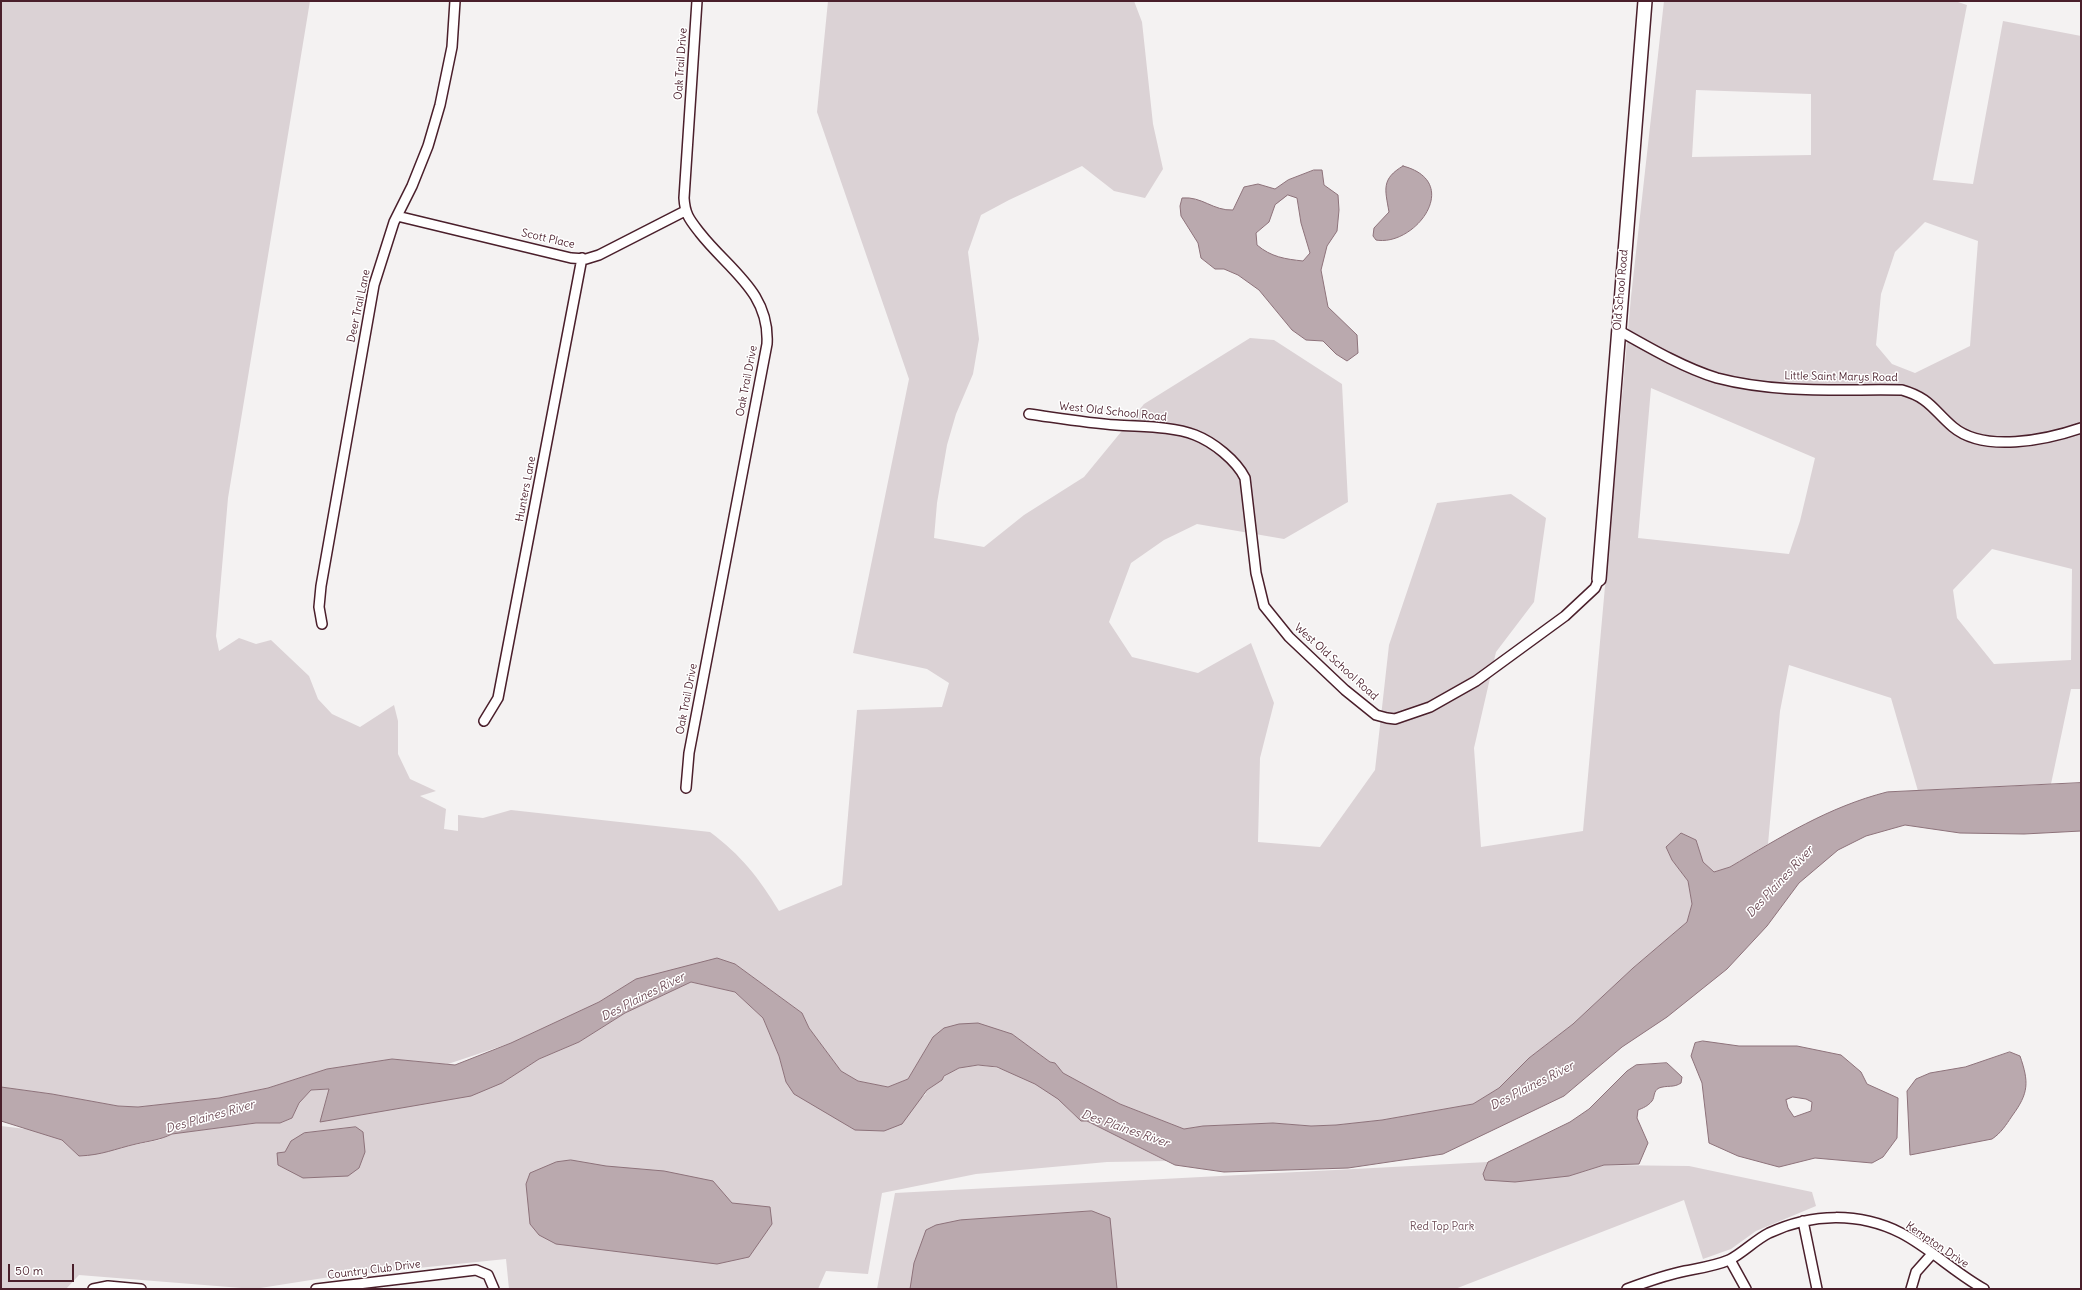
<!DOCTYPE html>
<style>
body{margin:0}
#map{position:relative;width:2082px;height:1290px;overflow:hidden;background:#f4f2f2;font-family:Delius,sans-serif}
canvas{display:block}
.frame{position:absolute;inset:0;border:2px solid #4a1f2b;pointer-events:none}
.scale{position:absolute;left:8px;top:1264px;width:66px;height:18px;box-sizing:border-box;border:2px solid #4a1f2b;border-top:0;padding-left:5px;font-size:12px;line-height:14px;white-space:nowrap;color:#4a1f2b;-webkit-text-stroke:3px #fff;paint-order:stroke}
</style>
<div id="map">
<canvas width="2082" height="1290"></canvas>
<div class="frame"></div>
<div class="scale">50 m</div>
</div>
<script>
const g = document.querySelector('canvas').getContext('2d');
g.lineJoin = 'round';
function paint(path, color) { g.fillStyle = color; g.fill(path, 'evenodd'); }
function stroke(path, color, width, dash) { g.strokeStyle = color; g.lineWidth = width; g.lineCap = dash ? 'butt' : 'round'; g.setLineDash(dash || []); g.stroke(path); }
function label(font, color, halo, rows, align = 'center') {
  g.font = font + ' Delius,sans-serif'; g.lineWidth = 3; g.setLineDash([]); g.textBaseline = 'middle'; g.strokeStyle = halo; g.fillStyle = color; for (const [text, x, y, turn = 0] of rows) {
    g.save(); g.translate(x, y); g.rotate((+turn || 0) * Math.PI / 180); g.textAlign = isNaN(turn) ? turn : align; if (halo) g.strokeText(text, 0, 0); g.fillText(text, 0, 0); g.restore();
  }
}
paint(new Path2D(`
 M1,1H310L228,498L216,636L219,651L239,638L256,644L271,640L309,676L318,699L332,714L360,727L394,705L398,721V754L410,779L436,791L420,796L446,809L444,829L458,831V815L483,818L511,810L710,832C741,855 759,878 779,911L842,885L857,710L942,707L949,683L927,669L853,653L909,379L817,112L828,1H1134L1142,22L1153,124L1163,169L1145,198L1114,191L1082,166L1009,200L981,215L968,252L979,339L973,374L956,414L947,445L937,503L934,538L984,547L1024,515L1084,477L1144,404L1250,338L1274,340L1342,384L1348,502L1284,539L1197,524L1164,540L1131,563L1109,622L1132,657L1198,673L1251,643L1274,703L1260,758L1258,842L1320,847L1375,770L1389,645L1437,503L1511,494L1546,518L1534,602L1496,652L1474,748L1481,847L1583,831L1631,297L1664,1H1955L1967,5L1933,180L1973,184L2003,21L2081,36V689H2071L2051,784L1918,791L1891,698L1789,665L1780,711L1768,844L1730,867L1714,872L1703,862L1696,840L1681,833L1666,847L1672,860L1688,881L1692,904L1687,922L1633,968L1573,1024L1529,1058L1499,1088L1473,1104L1382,1120L1336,1125L1311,1126L1273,1123L1203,1126L1184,1129L1120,1104L1063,1073L1055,1063L1050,1062L1012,1034L933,1037L908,1079L888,1087L858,1081L841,1071L809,1028L802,1013L735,964L636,979L599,1002L511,1043L448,1064L392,1059L327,1069L268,1088L219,1098L138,1107L118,1106L52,1094L1,1087ZM1696,90L1811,94V155L1692,157ZM1925,222L1978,241L1970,346L1915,373L1892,364L1876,345L1881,294L1895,252ZM1651,388L1815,458L1800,521L1789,554L1638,538ZM1992,549L2072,569L2071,660L1994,664L1957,618L1953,590Z
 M691,982L735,992L763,1018L779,1056L786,1082L819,1107L855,1130L925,1095L927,1090C937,1084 949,1071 960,1068C990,1058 1035,1080 1059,1099C1067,1106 1075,1120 1087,1121L1168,1161L1107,1162L976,1174L882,1193L868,1274L826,1271L818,1289H509L506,1259L330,1277L254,1289L79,1275L66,1289H1V1126L34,1130L62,1140L79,1156L159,1140L172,1134L256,1123H280L292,1118L299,1103L311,1090L329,1089L321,1121L502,1083L539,1059L579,1042L625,1013Z
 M1488,1162L1483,1174L1569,1176L1604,1165L1689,1166L1812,1192L1816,1206L1756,1231L1731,1249L1703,1259L1684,1200L1455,1289H877L895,1193Z`), '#dbd2d5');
const water = new Path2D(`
 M1403,166C1464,182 1415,247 1376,240L1373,236L1374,228L1389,212C1385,189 1381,179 1403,166Z
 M1314,170H1322L1324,185L1338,195L1339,210L1337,231L1327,246L1321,270L1328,307L1357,335L1358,353L1347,361L1336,354L1323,341L1306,340L1292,330L1259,290L1238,275L1224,269H1215L1201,258L1198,243L1181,216L1180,206L1182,198C1202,196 1213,211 1233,210L1244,187L1258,184L1275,189L1288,180ZM1288,195L1297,198L1301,223L1310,253L1303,261C1285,259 1271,257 1257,245L1256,233L1269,222L1275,205Z
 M2081,783V831L2024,834L1960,833L1905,825L1866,836L1838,850L1799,883L1767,926L1727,969L1667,1017L1622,1047L1564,1096L1443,1154L1348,1168L1224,1172L1175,1165L1087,1121H1081L1058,1099L1035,1084L997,1067L978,1065L959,1068L944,1076L942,1080L927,1090L902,1124L884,1131L855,1130L794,1094L786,1082L779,1056L763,1018L735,992L691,982L625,1013L579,1042L539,1059L502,1083L471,1096L320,1122L329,1089L311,1090L299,1103L292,1118L280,1123H256L172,1134C160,1140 149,1141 136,1144C114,1149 103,1155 79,1156L62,1140L1,1121V1087L52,1094L118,1106L138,1107L219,1098L268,1088L327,1069L392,1059L455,1065L511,1043L599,1002L636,979L717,958L735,964L802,1013L809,1028L841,1071L858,1081L888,1087L908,1079L933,1037L944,1028L959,1024L978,1023L1012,1034L1050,1062L1055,1063L1063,1073L1120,1104L1184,1129L1203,1126L1273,1123L1311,1126L1336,1125L1382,1120L1473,1104L1499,1088L1529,1058L1573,1024L1633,968L1687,922L1692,904L1688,881L1672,860L1666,847L1681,833L1696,840L1703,862L1714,872L1730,867C1781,837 1828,807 1887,792Z
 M1703,1041L1739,1046H1797L1841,1055L1861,1072L1867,1084L1898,1098L1897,1138L1883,1157L1872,1163L1815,1158L1779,1167L1738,1156L1709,1143L1702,1083L1691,1056L1695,1043ZM1793,1097L1806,1099L1812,1102L1811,1111L1794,1117L1788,1108L1786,1100Z
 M2010,1052L2020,1056C2029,1082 2029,1093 2012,1116C2006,1125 2001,1133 1992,1139L1910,1155L1907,1091L1916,1079L1930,1073L1965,1067Z
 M1667,1063L1682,1077L1681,1083C1674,1088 1667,1085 1659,1088C1653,1091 1655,1097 1652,1101C1648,1106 1643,1108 1638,1110L1637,1118L1648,1143L1639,1164L1604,1165L1569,1176L1515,1182L1485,1180L1483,1174L1488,1162L1570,1122L1589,1109L1627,1071L1636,1065Z
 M356,1127L363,1132L365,1152L359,1168L348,1176L303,1178L278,1165L277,1153L285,1152L291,1141L304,1133Z
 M571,1160L606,1166L664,1171L713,1181L732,1203L770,1207L772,1224L749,1257L717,1264L556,1244L539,1235L530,1224L526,1184L530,1173L556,1162Z
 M1092,1211L1110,1218L1117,1289H910L914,1263L926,1230L936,1225L960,1220Z`);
paint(water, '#baa9ae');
stroke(water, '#8d727a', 1);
const street = new Path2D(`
 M397,216L571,258L586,259L599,255L685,211
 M1618,330C1648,347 1684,368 1717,378C1778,394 1840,389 1902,390C1930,398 1933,410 1953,427C1984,453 2046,440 2081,428
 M1029,414C1058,418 1087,423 1116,425C1141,427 1172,426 1195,435C1213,442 1236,460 1245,478L1256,573L1264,606L1289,637L1345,690L1376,715L1387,718L1395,719L1430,707L1476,681L1565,616L1595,588L1599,579
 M322,624L319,607L321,586L374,285L394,222L412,186L428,146L440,105L452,47L455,1
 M484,721L498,698L582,258
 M686,788L689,753L767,344C770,292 729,270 700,233C690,220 685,215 684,198L697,1
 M1803,1221L1817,1289
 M1730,1260L1746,1289
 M93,1289L108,1286L141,1289
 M316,1289L476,1270L488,1275L494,1289
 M1627,1289C1646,1282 1665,1275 1685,1271C1700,1268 1715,1266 1729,1260C1743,1253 1755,1240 1769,1233C1812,1213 1859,1212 1901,1233C1930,1248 1955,1273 1984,1289
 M1911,1289L1916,1272L1932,1254`);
const secondary = new Path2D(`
 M1599,579L1645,1`);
stroke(street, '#4a1f2b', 12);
stroke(secondary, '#4a1f2b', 16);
stroke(street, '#fff', 9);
stroke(secondary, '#fff', 13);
label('11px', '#4a1f2b', '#fff', [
 ["Oak Trail Drive",681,64,-86],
 ["Scott Place",548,239,13],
 ["Old School Road",1621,290,-85],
 ["Deer Trail Lane",359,306,-78],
 ["Little Saint Marys Road",1841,377,1],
 ["Oak Trail Drive",747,381,-79],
 ["West Old School Road",1113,412,6],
 ["Hunters Lane",526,489,-79],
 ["West Old School Road",1336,662,42],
 ["Oak Trail Drive",687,699,-79],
 ["Kempton Drive",1937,1245,34],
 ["Country Club Drive",374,1270,-7]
]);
label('11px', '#6e4c56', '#fff', [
 ["Red Top Park",1442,1227]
]);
label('italic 12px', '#714f59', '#fff', [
 ["Des Plaines River",1780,882,-47],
 ["Des Plaines River",643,997,-27],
 ["Des Plaines River",1532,1086,-27],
 ["Des Plaines River",210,1117,-16],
 ["Des Plaines River",1125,1129,19]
]);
</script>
